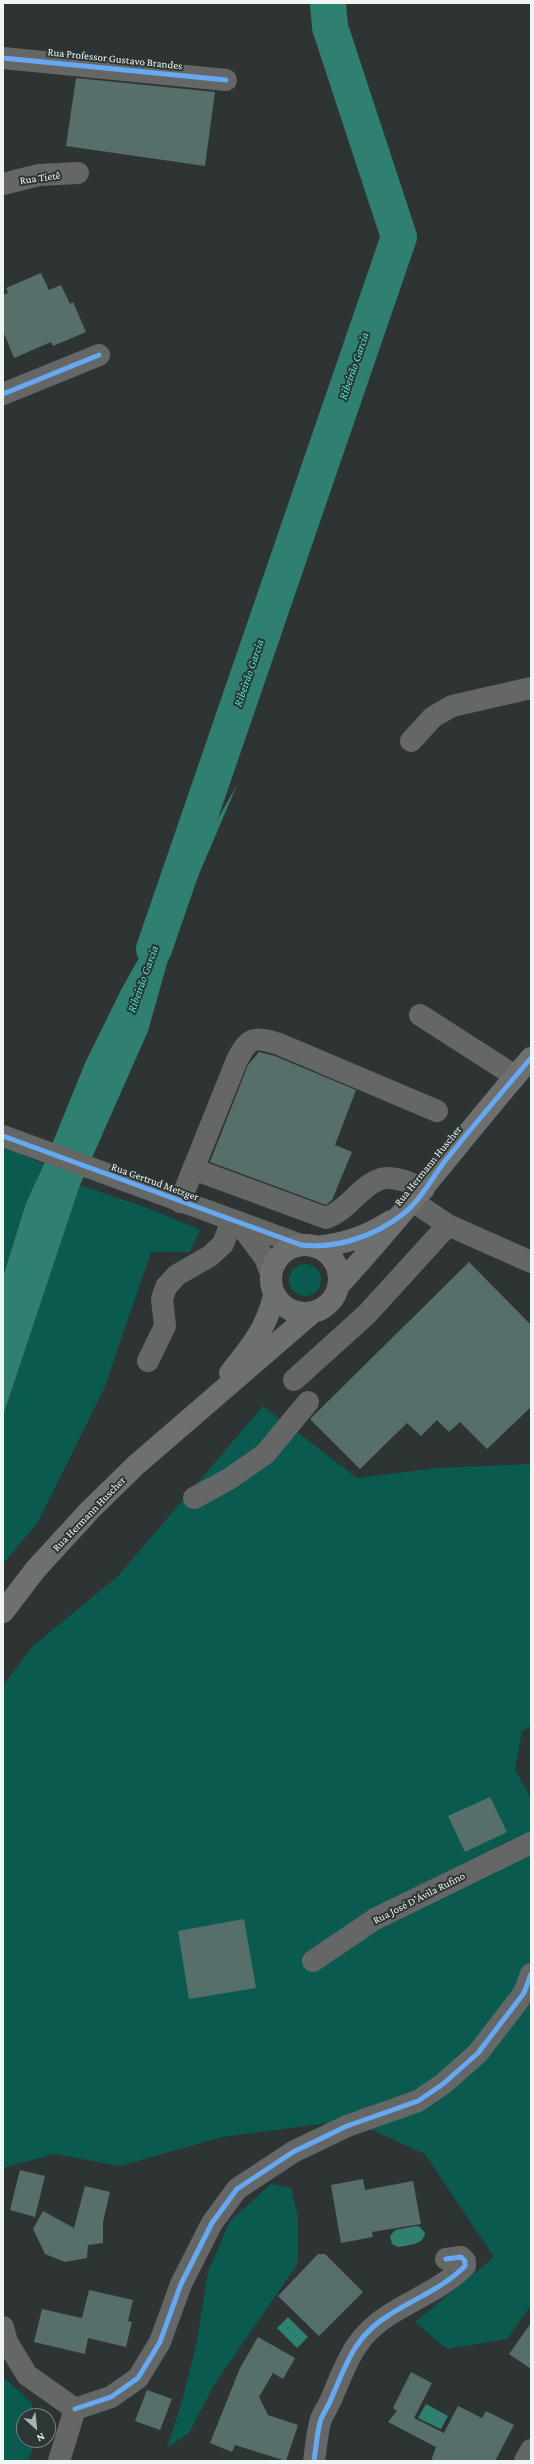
<!DOCTYPE html>
<meta charset="utf-8">
<style>
body{margin:0}
#map{position:relative;width:534px;height:2464px;overflow:hidden;background:#2e3433;font-family:"Crimson Pro",serif}
canvas{display:block}
.frame{position:absolute;inset:0;border:4px solid #eff5f3;pointer-events:none}
.north{position:absolute;left:16px;top:2408px;width:40px;height:40px;box-sizing:border-box;background:#2c3634;border:1px solid #7a8280;border-radius:50%;rotate:153deg;font-size:11px;font-weight:700;line-height:16px;text-align:center;color:#eff5f3}
.north::after{content:'';display:block;margin:auto;width:14px;height:18px;background:#abb1b0;clip-path:polygon(50% 0,100% 100%,50% 72%,0 100%)}
</style>
<div id="map">
<canvas width="534" height="2464"></canvas>
<div class="frame"></div>
<div class="north">N</div>
</div>
<script>
const g = document.querySelector('canvas').getContext('2d');
g.lineJoin = 'round';
function paint(path, color) { g.fillStyle = color; g.fill(path, 'evenodd'); }
function stroke(path, color, width, dash) { g.strokeStyle = color; g.lineWidth = width; g.lineCap = dash ? 'butt' : 'round'; g.setLineDash(dash || []); g.stroke(path); }
function label(font, color, halo, rows, align = 'center') {
  g.font = font + ' "Crimson Pro",serif'; g.lineWidth = 4; g.setLineDash([]); g.textBaseline = 'middle'; g.strokeStyle = halo; g.fillStyle = color; for (const [text, x, y, turn = 0] of rows) {
    g.save(); g.translate(x, y); g.rotate((+turn || 0) * Math.PI / 180); g.textAlign = isNaN(turn) ? turn : align; if (halo) g.strokeText(text, 0, 0); g.fillText(text, 0, 0); g.restore();
  }
}
paint(new Path2D(`
 M3,1147L44,1164L26,1203L3,1277Z
 M80,1185L153,1210L200,1230L190,1252H151L104,1389L38,1522L3,1564V1416Z
 M289 1280a16 16 0 1 1 32 0a16 16 0 1 1-32 0Z
 M263,1406L357,1478L437,1468L531,1464V1726L522,1731L515,1769L531,1799V2305L507,2339L447,2349L415,2322L494,2257L425,2154L350,2120L222,2137L120,2166L54,2154L3,2168V1686L32,1647L118,1576Z
 M271,2184L291,2188L298,2217V2263L214,2385L189,2433L167,2448L182,2401L196,2346L208,2272L230,2221Z
 M3,2377L32,2403V2416H24V2440H32V2451L28,2461H3Z`), '#0b5a50');
paint(new Path2D(`
 M237,785L179,921L148,1031L80,1185L3,1416V1277L26,1203L44,1164L86,1061L122,988Z
 M416,2226L420,2227L425,2233C424,2245 408,2245 398,2247L392,2244L390,2236L395,2230Z
 M288,2317L308,2337L297,2348L277,2328Z
 M426,2404L448,2416L441,2429L418,2418Z`), '#308072');
stroke(new Path2D(`
 M154,949L399,237L330,27L328,3`), '#308072', 36);
paint(new Path2D(`
 M76,78L215,92L205,166L66,146Z
 M41,273L49,290L61,285L70,304L73,302L86,332L53,346L51,342L14,358L3,331V295L8,293L6,288Z
 M259,1052L275,1056L356,1090L335,1145L352,1152L332,1200L326,1205L210,1162L248,1065Z
 M469,1262L531,1325V1407L487,1449L460,1422L449,1432L437,1420L421,1436L407,1423L360,1469L310,1419Z
 M490,1797L507,1832L465,1852L448,1816Z
 M244,1919L256,1988L189,1999L178,1931Z
 M20,2170L45,2176L35,2217L10,2210Z
 M363,2179L365,2190L413,2181L421,2224L372,2232L373,2237L341,2243L331,2185Z
 M85,2186L110,2192L103,2222V2243L88,2245L87,2258L65,2262L45,2254L33,2229L43,2211L74,2228Z
 M318,2254H325L363,2292L319,2336L278,2296Z
 M89,2290L133,2300L128,2321L132,2322L126,2347L88,2338L85,2354L34,2342L42,2309L82,2318Z
 M531,2323V2369L509,2354Z
 M258,2337L295,2358L283,2379L273,2373L259,2397L268,2415L298,2425L286,2461L235,2445L232,2452L210,2443L240,2368Z
 M411,2372L432,2383L414,2418L444,2433L458,2406L482,2418L486,2411L514,2425L495,2461H431L436,2447L388,2422L397,2411L393,2408Z
 M147,2390L172,2399L160,2430L135,2421Z`), '#566f6b');
stroke(new Path2D(`
 M3,58L226,80
 M3,184L39,175L78,173
 M3,394L99,355
 M411,741L433,717L452,706L531,688
 M420,1015L515,1076
 M3,1136L301,1245
 M193,1169L326,1218C337,1214 343,1208 351,1201C380,1172 388,1173 424,1189
 M180,1202L237,1060C249,1037 254,1036 279,1044L437,1111
 M414,1202L448,1225L531,1262
 M238,1222L265,1258L271,1274
 M148,1361L165,1326L162,1299L166,1287L177,1275L210,1256L223,1244L232,1220
 M294,1380L367,1314L448,1225
 M194,1498L229,1479L265,1454L308,1402
 M313,1961L375,1919L531,1843
 M3,2327L7,2342L27,2375L75,2409
 M75,2409L111,2397L138,2378L160,2342L181,2284L212,2223L237,2189L293,2152L347,2126L418,2101L443,2084L478,2053L524,1993L531,1974
 M59,2461L75,2409
 M314,2461C316,2448 317,2432 321,2419C324,2412 329,2405 332,2397C347,2362 355,2336 389,2315C415,2298 442,2289 465,2266V2261L461,2257L446,2259
 M525,2461L531,2450`), '#646766', 22);
stroke(new Path2D(`
 M271 1279a34 34 0 1 1 68 0a34 34 0 1 1-68 0Z
 M315,1247C345,1244 365,1237 391,1221
 M338,1286C406,1213 466,1133 531,1058
 M230,1373C252,1345 265,1331 274,1296
 M3,1612L35,1570L90,1510L136,1465L312,1313`), '#6d706f', 22);
stroke(new Path2D(`
 M3,58L226,80
 M3,394L99,355
 M3,1136L301,1245C337,1249 375,1236 403,1214C420,1201 432,1178 445,1161C473,1126 502,1092 531,1058
 M75,2409L111,2397L138,2378L160,2342L181,2284L212,2223L237,2189L293,2152L347,2126L418,2101L443,2084L478,2053L524,1993L531,1974
 M314,2461C316,2448 317,2432 321,2419C324,2412 329,2405 332,2397C347,2362 355,2336 389,2315C415,2298 442,2289 465,2266V2261L461,2257L446,2259`), '#66a8f1', 5);
label('11px', '#eff5f3', '#2c3634', [
 ["Rua Professor Gustavo Brandes",115,59,6],
 ["Rua Tietê",40,178,-8],
 ["Rua Hermann Huscher",428,1166,-51],
 ["Rua Gertrud Metzger",155,1182,20],
 ["Rua Hermann Huscher",89,1514,-46],
 ["Rua José D'Ávila Rufino",419,1898,-27]
]);
label('italic 12px', '#45e9cf', '#2c3634', [
 ["Ribeirão Garcia",354,366,-71],
 ["Ribeirão Garcia",249,673,-71],
 ["Ribeirão Garcia",143,979,-70]
]);
</script>
